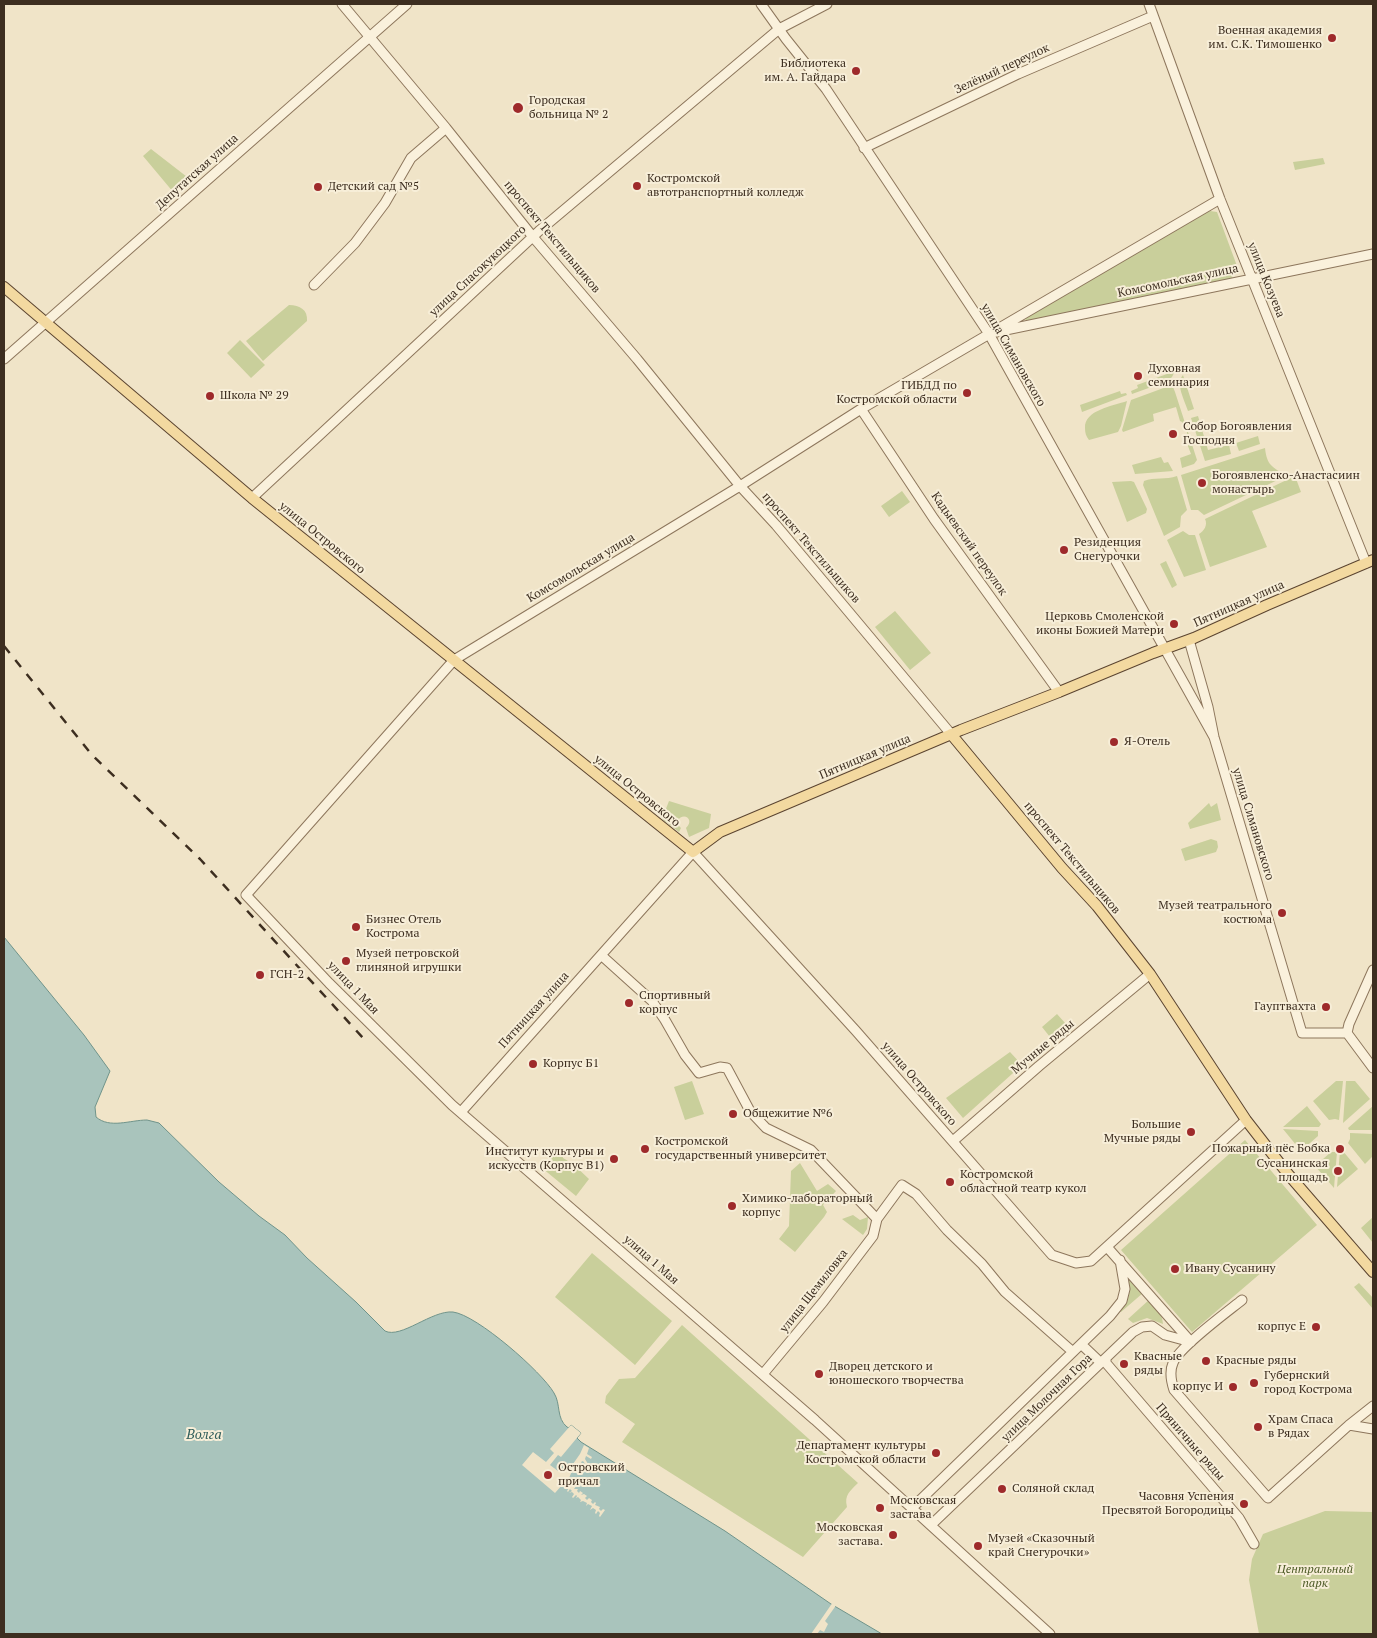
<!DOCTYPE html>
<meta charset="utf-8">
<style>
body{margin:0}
#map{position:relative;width:1377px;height:1638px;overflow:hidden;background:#f0e4c8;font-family:"PT Serif",serif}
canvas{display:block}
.frame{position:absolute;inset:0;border:5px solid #3d2e20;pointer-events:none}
</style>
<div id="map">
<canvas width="1377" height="1638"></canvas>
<div class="frame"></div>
</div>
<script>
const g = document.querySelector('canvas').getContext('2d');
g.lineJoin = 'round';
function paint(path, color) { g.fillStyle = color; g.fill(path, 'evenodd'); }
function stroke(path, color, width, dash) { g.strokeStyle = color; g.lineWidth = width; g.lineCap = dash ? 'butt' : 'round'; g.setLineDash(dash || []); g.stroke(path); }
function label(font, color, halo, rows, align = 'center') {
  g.font = font + ' "PT Serif",serif'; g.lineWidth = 4; g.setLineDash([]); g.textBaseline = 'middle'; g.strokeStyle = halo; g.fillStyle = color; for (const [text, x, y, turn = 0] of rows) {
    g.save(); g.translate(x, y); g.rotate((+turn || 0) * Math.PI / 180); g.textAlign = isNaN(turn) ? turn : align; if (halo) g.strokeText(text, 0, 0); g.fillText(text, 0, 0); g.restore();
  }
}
paint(new Path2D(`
 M151,149L191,180L174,193L143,156Z
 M1323,158L1325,164L1295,170L1293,162Z
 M1210,211L1217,212L1237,266L1232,278L1027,323L1024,316L1205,212Z
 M289,305C300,305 308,310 307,321L263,361L246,341Z
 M240,340L265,365L251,378L227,353Z
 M1175,371L1172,377L1168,381L1132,394L1131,391L1138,388L1137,385Z
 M1183,375L1194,409L1188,411C1185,401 1175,384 1183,375Z
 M1169,386L1173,387L1175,392L1197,460L1194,464L1182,468L1180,458L1191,454L1186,441L1188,438L1186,428L1183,426L1182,422L1180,421L1176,407L1153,414L1154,421L1123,432L1122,430L1131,400Z
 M1120,391L1121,394L1126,393L1127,395L1082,412L1080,405Z
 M1127,401L1121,426L1118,432L1089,440C1086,436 1085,433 1085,428C1084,410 1113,406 1127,401Z
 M1198,416L1208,450L1229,445L1231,454L1205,461L1191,418Z
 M1258,436L1260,444L1239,451L1236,443Z
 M1265,448C1267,466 1272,466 1286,476L1204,515L1198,510H1191L1181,475Z
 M1161,457L1164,463L1168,462L1173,471L1135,474L1132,465Z
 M1177,476L1187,510L1181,516L1180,527L1164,536L1143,485L1144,481C1154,477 1166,480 1177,476Z
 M1295,476L1301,492L1252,511L1267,547L1210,567L1199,534C1204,531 1208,525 1205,519Z
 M1131,481L1134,482L1147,509L1146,513L1127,522L1112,482Z
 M902,491L910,502L889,517L881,506Z
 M1183,531L1189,535H1195L1206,570L1184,577L1167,540Z
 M1166,561L1177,585L1172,588L1160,564Z
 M895,611L931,653L910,670L875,627Z
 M669,801L711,814L709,828L689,837L686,828C695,820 684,811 677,821L679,826L681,828L679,832L662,819Z
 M1209,803L1211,807L1217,803L1221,820L1190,829L1188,823Z
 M1211,839L1217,841L1218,847L1216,852L1185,861L1181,849Z
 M1057,1014L1066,1024L1050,1037L1042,1027Z
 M1010,1052L1022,1065L963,1118L946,1098Z
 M692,1081L704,1114L685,1120L674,1087Z
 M1336,1081H1343L1339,1120L1335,1119L1329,1120L1313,1101Z
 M1346,1081H1355L1370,1099L1343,1123Z
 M1307,1106L1321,1124L1319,1127H1283Z
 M1373,1106V1130H1349L1348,1128Z
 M1283,1129L1318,1131V1136L1301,1151Z
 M1350,1133L1373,1134V1156L1365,1164L1348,1143L1350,1139Z
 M1245,1140L1317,1225L1192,1332L1121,1250Z
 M560,1148L563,1158L573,1164L589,1179L576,1196L542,1168Z
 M1342,1150L1358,1169L1337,1187L1340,1151Z
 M1331,1152H1337L1334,1188L1315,1166Z
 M800,1163L817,1191L828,1184L836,1191L823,1205L827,1212L824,1217L795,1252L779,1239L789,1226L791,1171Z
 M853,1215L860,1220L868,1217L867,1229L863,1235L842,1219Z
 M1373,1217V1243L1361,1228Z
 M592,1253L672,1321L635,1365L555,1297Z
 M1127,1275L1143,1293L1121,1312L1120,1311C1125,1305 1128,1298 1128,1291C1129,1285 1126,1281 1127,1275Z
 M1359,1283L1373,1298V1309L1354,1287Z
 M1150,1299C1157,1307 1162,1313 1163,1324L1147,1318L1133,1323L1128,1319Z
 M682,1325L858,1483C850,1491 844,1495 847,1507L803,1557L622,1442L635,1424L605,1403L606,1396L619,1379L635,1378Z
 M1325,1511L1373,1512V1634H1259L1249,1580L1252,1559L1263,1534Z`), '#c9cf9b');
const water = new Path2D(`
 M4,937L84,1035L110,1071L95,1107L96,1117C110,1129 130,1120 147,1120C151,1121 155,1122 159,1123L219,1182L259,1216L285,1235L307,1258L356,1302L385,1331C401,1339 432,1310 453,1312C477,1315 542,1372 554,1393C561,1404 556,1418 567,1427L569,1428L571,1425L581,1433L577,1438L581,1442L725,1531L831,1604L882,1634H4Z`);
paint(water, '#a9c4bc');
stroke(water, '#6f938a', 1);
paint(new Path2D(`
 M571,1425L581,1433L561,1457L558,1455L550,1465L558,1471H568L580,1454L584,1445L589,1448L587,1454L592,1457L591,1459L586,1456L585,1459L588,1464L586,1465L583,1461L581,1462L584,1467L583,1468L580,1463L579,1464L580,1466L577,1465L574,1468L576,1472L572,1471L567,1483L570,1486L572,1482L573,1483L571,1486L572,1487L575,1484L577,1485L574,1489H578L577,1491L579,1493L580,1491L583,1493L581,1495L584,1494L587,1496L585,1498L587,1500L589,1498L592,1500L591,1502L593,1504L595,1502L596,1503L595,1505L600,1507L599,1509L601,1511L603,1509L605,1510L600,1517L599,1516L600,1513L598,1511L596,1514L595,1513L596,1510L593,1508L590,1510L592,1506L588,1504L586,1506L587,1503L583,1501L580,1502L581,1500L578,1497L576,1498L577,1496L576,1495L573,1498L572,1497L574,1494L572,1492L569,1493L572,1491L570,1489L568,1492L567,1491L569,1488L563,1484L555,1493L522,1465L533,1452L546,1462L554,1453L550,1449Z
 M833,1602L837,1604L825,1621L828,1624L824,1632L820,1630L817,1634H811Z`), '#f0e4c8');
const minor = new Path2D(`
 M342,4L446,128L533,237L637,359L740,486L776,525L951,734
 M761,4L786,39L826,89L989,334L1214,737
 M1149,4L1220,199L1366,563
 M864,148L1018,74L1153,16
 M314,285L355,243L385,203L411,158L446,128
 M996,332L1373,254
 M4,359L407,4
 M861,409L934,519L1059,692
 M252,498L539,231L779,29L827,4
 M1189,640L1208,707L1214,737L1302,1033H1347
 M601,955L652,1001L665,1020L685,1055L699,1073L720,1067L727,1068L750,1111L766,1128L811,1150L877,1219
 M1347,1033L1349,1024L1373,970
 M1347,1033L1373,1068
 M461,1112L693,852L856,1031L1052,1255L1076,1263L1091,1261L1246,1120
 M953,1141L1039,1066L1150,974
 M1107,1247L1191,1342
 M1242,1300C1227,1312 1178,1348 1173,1363C1169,1372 1171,1381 1174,1390L1268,1498L1349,1425L1373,1406
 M1081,1344L1101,1363
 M1106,1358V1363L1239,1518L1254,1544
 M763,1374L823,1302L854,1261L873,1236L877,1219L902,1185L916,1194L947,1230L982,1264L1005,1292L1073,1352
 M1349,1425L1373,1429
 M912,1508L1110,1316L1122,1301L1125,1289L1120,1260
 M931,1525L1133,1332L1142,1327L1152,1326L1165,1335L1191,1342
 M1050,1634L815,1420L452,1105L329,983L246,895L454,660L740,486L861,409L1220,199`);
const major = new Path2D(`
 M4,287L252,498L693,852L720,832L961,730L1059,692L1153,653L1194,638L1267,605L1373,560
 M951,734L1062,868L1097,906L1150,974L1246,1120L1288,1174L1373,1272`);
stroke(minor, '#8d765c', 11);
stroke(major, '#5b4430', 12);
stroke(minor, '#faf1dc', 9);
stroke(major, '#f3d9a0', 10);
stroke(new Path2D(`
 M4,646L92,755L200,859L363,1038`), '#3d2e20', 2.5, [9, 9]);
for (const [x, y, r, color] of [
 [1332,38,5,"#9e2a2b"],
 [856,71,5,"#9e2a2b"],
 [518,108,6,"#9e2a2b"],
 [637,186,5,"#9e2a2b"],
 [318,187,5,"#9e2a2b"],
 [1138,376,5,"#9e2a2b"],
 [967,393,5,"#9e2a2b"],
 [210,396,5,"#9e2a2b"],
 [1173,434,5,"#9e2a2b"],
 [1202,483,5,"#9e2a2b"],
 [1064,550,5,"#9e2a2b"],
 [1174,624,5,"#9e2a2b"],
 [1114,742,5,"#9e2a2b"],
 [1282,913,5,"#9e2a2b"],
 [356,927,5,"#9e2a2b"],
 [346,961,5,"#9e2a2b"],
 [260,975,5,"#9e2a2b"],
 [629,1003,5,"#9e2a2b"],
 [1326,1007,5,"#9e2a2b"],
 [533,1064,5,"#9e2a2b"],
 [733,1114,5,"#9e2a2b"],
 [1191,1132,5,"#9e2a2b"],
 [645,1149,5,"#9e2a2b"],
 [1340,1149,5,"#9e2a2b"],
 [614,1159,5,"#9e2a2b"],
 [1338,1171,5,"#9e2a2b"],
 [950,1182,5,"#9e2a2b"],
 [732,1206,5,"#9e2a2b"],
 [1175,1269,5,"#9e2a2b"],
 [1316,1327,5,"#9e2a2b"],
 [1206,1361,5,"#9e2a2b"],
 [1124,1364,5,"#9e2a2b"],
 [819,1374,5,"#9e2a2b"],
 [1254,1383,5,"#9e2a2b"],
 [1233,1387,5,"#9e2a2b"],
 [1258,1427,5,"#9e2a2b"],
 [936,1453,5,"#9e2a2b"],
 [548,1475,5,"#9e2a2b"],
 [1002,1489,5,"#9e2a2b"],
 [1244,1504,5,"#9e2a2b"],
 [880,1508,5,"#9e2a2b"],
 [893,1535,5,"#9e2a2b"],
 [978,1546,5,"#9e2a2b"]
]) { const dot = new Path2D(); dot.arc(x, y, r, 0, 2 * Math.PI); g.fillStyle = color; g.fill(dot); stroke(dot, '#f7eed8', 2); }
label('12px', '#3d2e20', '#f7eed8', [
 ["Военная академия",1322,31,"right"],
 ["им. С.К. Тимошенко",1322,45,"right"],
 ["Библиотека",846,64,"right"],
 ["им. А. Гайдара",846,78,"right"],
 ["Городская",529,101],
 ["больница № 2",529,115],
 ["Костромской",647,179],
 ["автотранспортный колледж",647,193],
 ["Детский сад №5",328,187],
 ["Духовная",1148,369],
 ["семинария",1148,383],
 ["ГИБДД по",957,386,"right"],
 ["Костромской области",957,400,"right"],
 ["Школа № 29",220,396],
 ["Собор Богоявления",1183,427],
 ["Господня",1183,441],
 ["Богоявленско-Анастасиин",1212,476],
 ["монастырь",1212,490],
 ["Резиденция",1074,543],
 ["Снегурочки",1074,557],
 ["Церковь Смоленской",1164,617,"right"],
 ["иконы Божией Матери",1164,631,"right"],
 ["Я-Отель",1124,742],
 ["Музей театрального",1272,906,"right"],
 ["костюма",1272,920,"right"],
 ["Бизнес Отель",366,920],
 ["Кострома",366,934],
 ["Музей петровской",356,954],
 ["глиняной игрушки",356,968],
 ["ГСН-2",270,975],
 ["Спортивный",639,996],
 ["корпус",639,1010],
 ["Гауптвахта",1316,1007,"right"],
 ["Корпус Б1",543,1064],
 ["Общежитие №6",743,1114],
 ["Большие",1181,1125,"right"],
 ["Мучные ряды",1181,1139,"right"],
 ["Костромской",655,1142],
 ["государственный университет",655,1156],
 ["Пожарный пёс Бобка",1330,1149,"right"],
 ["Институт культуры и",604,1152,"right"],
 ["искусств (Корпус В1)",604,1166,"right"],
 ["Сусанинская",1328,1164,"right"],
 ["площадь",1328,1178,"right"],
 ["Костромской",960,1175],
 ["областной театр кукол",960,1189],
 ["Химико-лабораторный",742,1199],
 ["корпус",742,1213],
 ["Ивану Сусанину",1185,1269],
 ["корпус Е",1306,1327,"right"],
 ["Квасные",1134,1357],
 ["ряды",1134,1371],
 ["Красные ряды",1216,1361],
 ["Дворец детского и",829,1367],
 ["юношеского творчества",829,1381],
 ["Губернский",1264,1376],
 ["город Кострома",1264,1390],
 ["корпус И",1223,1387,"right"],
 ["Храм Спаса",1268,1420],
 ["в Рядах",1268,1434],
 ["Департамент культуры",926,1446,"right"],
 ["Костромской области",926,1460,"right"],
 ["Островский",558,1468],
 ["причал",558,1482],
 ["Соляной склад",1012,1489],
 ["Часовня Успения",1234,1497,"right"],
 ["Пресвятой Богородицы",1234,1511,"right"],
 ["Московская",890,1501],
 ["застава",890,1515],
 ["Московская",883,1528,"right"],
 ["застава.",883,1542,"right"],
 ["Музей «Сказочный",988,1539],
 ["край Снегурочки»",988,1553]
], 'left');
label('12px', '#3d2e20', '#f7eed8', [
 ["Зелёный переулок",1002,69,-25],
 ["Депутатская улица",197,172,-42],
 ["проспект Текстильщиков",552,237,50],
 ["улица Спасокукоцкого",478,271,-43],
 ["улица Козуева",1266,280,68],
 ["Комсомольская улица",1178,281,-12],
 ["улица Симановского",1013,355,60],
 ["улица Островского",322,538,39],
 ["Кадыевский переулок",969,544,55],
 ["проспект Текстильщиков",811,548,49],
 ["Комсомольская улица",581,568,-31],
 ["Пятницкая улица",1239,604,-24],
 ["Пятницкая улица",865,757,-23],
 ["улица Островского",637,791,39],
 ["улица Симановского",1253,824,73],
 ["проспект Текстильщиков",1072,858,50],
 ["улица 1 Мая",353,988,46],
 ["Пятницкая улица",534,1010,-48],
 ["Мучные ряды",1043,1047,-40],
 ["улица Островского",919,1084,49],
 ["улица 1 Мая",651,1260,41],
 ["улица Щемиловка",814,1291,-52],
 ["улица Молочная Гора",1047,1398,-44],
 ["Пряничные ряды",1190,1442,49]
]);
label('italic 12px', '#4d5a26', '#f7eed8', [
 ["Центральный",1315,1570],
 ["парк",1315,1584]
]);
label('italic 14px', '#2f5d5a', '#f7eed8', [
 ["Волга",204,1435]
]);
</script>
